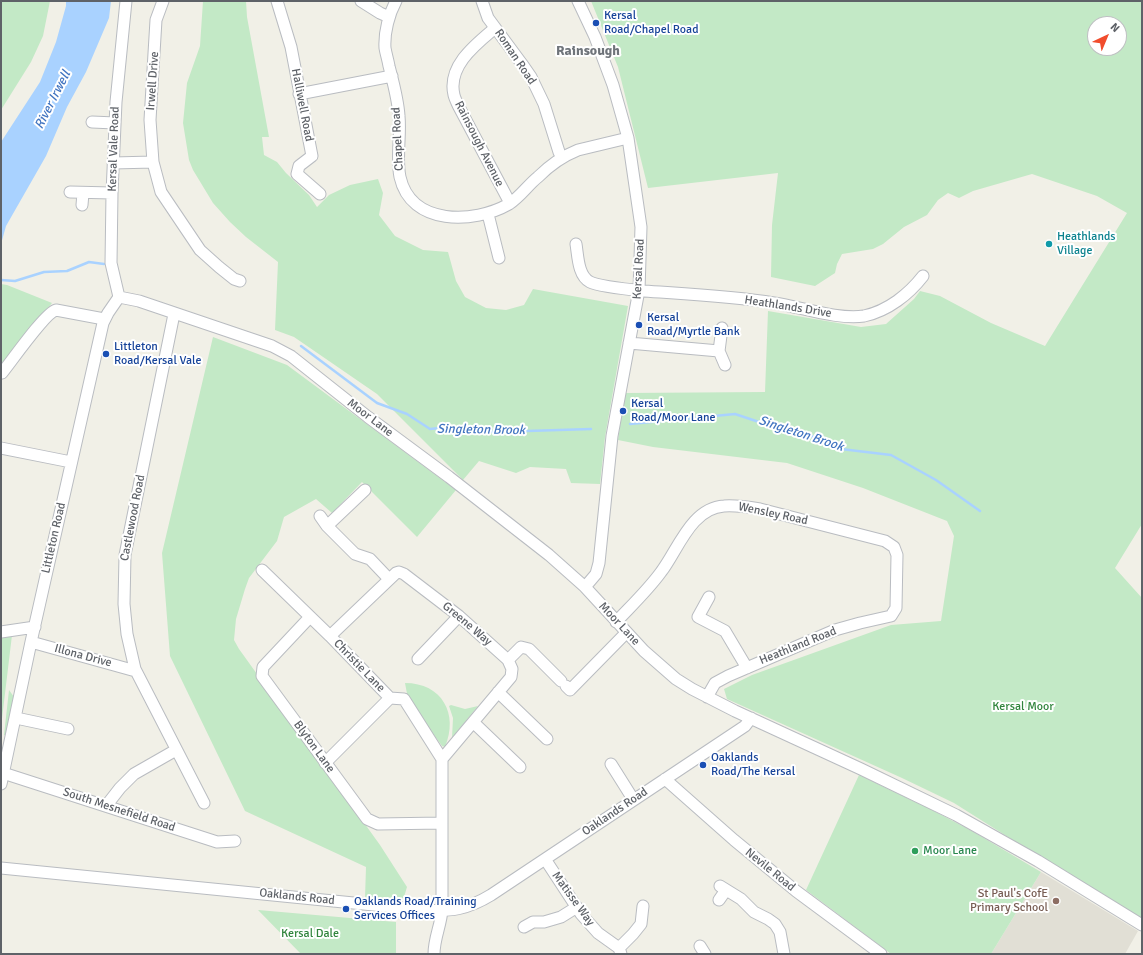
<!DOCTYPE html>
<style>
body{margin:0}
#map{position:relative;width:1143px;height:955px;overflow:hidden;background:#f1f0e7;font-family:Signika,sans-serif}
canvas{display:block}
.frame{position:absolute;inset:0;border:2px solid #5e6268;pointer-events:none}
.north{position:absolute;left:1087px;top:16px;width:40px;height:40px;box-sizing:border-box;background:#fff;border:1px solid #bfc0c3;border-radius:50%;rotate:44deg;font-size:11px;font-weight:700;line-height:16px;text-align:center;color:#5e6268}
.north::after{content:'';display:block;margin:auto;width:14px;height:18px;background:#f14d2d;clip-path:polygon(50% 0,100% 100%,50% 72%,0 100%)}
</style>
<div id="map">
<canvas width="1143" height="955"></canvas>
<div class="frame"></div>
<div class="north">N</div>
</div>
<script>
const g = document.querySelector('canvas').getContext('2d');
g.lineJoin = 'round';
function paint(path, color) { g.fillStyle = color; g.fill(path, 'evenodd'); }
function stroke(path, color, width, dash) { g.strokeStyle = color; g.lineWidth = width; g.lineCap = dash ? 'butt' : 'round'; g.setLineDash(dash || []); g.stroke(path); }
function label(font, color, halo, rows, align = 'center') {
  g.font = font + ' Signika,sans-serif'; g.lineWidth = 4; g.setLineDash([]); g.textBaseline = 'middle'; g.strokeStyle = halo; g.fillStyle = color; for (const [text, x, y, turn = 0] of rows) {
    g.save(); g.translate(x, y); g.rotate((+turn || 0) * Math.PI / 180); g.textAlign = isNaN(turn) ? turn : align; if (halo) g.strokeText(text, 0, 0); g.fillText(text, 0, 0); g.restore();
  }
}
paint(new Path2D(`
 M1041,872L1138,931L1125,954H991Z`), '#e1dfd5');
paint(new Path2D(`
 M1,1H50L43,36L31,62L1,110Z
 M203,1H246L247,17L269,137H262L264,155L277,162L286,173L309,195L317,207L329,195L350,185L378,179L383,193L379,215L395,236L423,250L448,252L456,281L465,297L486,308L506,310L524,305L533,289L628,306L605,437L600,484L571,483L566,469L530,467L516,473L479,461L463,480L377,394L294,337L275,330L278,262L246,237L230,222L213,203L193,170L189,160L183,123L187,83L200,46Z
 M591,1H1142V524L1115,568L1142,598V920L1095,892L954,803L902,778L727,699L724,689L752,675L891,625L941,621L954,536L947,521L863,488L787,463L653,447L618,440L625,393L765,392L768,311L861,327L886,324L914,299L920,291L940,296L991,323L1045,346L1127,213L1097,196L1032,174L973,191L959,198L948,193L938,200L927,215L904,227L883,244L873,249L842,254L837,264L835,273L815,286L771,277L772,225L778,173L648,188L618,67ZM1095,24H1119V48H1095Z
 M1,284L7,285L52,303L1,365Z
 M213,337L287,365L456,490L417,537L362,482L332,513L316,499L284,517L277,541L249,578L245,589L236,619L234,640L239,649L380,845L407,887L403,900L365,898L366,867L245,811L170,656L162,553Z
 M12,635L1,727V637Z
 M405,683C442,683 459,714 445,747L442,746L408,699Z
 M9,690L14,697L6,736L4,735Z
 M451,705L465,709L478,706L452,738L453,718L449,706Z
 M859,775L932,810L972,831L1041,872L991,954H891L806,890Z
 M258,910L396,922V954H301Z`), '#c3e9c6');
paint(new Path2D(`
 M66,1H111L109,18L86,72L67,107L46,156L6,226L1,244V142L40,82L56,42L66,6Z`), '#a9d2ff');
stroke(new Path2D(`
 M1,280L15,281L44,272L67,271L89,262L104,264
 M301,346L377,403L407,414L430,429L440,428L495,432L591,429
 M630,424L735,414L759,422L809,435L841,449L891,455L936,480L980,511`), '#a9d2ff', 2.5);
const minor = new Path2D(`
 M163,1L156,20L150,120L153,162L161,192L200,250L219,267L234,279L240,281
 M277,1L291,47L312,156L299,166L297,174L320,194
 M361,1L380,13L389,17
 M396,1C389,14 384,32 385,48C386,54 388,60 389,66C393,82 398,99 399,116C401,136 396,158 400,177C411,226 474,224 509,204C520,197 528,185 538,177C549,166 563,156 578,150L628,138
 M482,1L488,18L522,64L531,77L544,104L559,152L562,158
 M578,1L595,37L613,85L628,138L641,227L639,290L612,436L599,563L596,574L585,587
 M495,28C476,44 447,66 454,95C455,99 457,103 459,107L510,203
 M299,94L392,76
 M92,122L115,123
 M113,163L153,162
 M70,192L112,193
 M82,205L83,193
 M488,214L499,258
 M576,244C578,256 578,276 590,282C598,286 634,290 644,291C687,294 732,296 774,303C801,307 838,320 864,316C888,311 909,294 923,276
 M119,297L139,301L272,346L291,356L368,417L449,477L549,555L585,587L644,651L676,679L692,689L735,711L861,769L956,815L1038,861L1142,925
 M119,297L111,263L112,193L116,102L126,1
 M174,314L125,555L124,604L127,634L135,669L204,803
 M629,343L719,351L722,328
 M719,351L725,365
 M2,373C11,362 45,313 56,310L104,319
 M1,448L71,462
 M320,516L327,526L355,554L370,559L389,579
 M327,526L365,490
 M262,570L330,636L390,698L404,699L442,759V910C441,925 434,938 434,954
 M709,597L698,617L725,631L747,668
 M310,617L263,667L262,676L367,819L378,824L442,823
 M616,622C631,606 648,590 661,572C678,550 691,508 724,506C736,505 748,507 760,509L885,541L894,547L897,555L896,608L891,616L860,623L835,630L728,676L715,683L707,697
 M1,632L35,627
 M330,636L396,573L399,572L404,574L459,616L508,660L512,669L511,677L442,759
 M31,642L132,670L135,669
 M418,659L459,616
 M508,660L521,647L529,649L561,681
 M566,686L570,690L626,633
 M498,692L547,739
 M16,718L68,729
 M473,722L520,767
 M325,763L390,698
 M611,764L633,799
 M3,773L217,842L235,841
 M665,779L734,840L796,891L881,954
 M1,784L31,642L103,323L108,313L119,297
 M106,806L120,788L134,774L176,750
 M545,859L581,914L598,933L619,948L621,954
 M1,868L424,910C451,912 468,909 491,895L745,726L751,718
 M720,886L741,899L754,912L768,919L775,924L780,932L784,954
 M719,900L726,890
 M524,927L533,922H544L561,917L577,907
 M700,946L705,954
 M619,948L633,934L641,924L643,906`);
stroke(minor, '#b9bcc1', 13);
stroke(minor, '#fff', 11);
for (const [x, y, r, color] of [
 [596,23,4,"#1a4fb4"],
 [1049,244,4,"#0f9aa8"],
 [639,325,4,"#1a4fb4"],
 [106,354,4,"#1a4fb4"],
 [623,411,4,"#1a4fb4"],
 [703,765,4,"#1a4fb4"],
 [915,851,4,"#2e9e5b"],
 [1056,901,4,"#8d6e63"],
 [346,909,4,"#1a4fb4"]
]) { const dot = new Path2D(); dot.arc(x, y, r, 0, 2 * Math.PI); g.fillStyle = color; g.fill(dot); stroke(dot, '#fff', 1.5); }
label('12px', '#164399', '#fff', [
 ["Kersal",604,16],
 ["Road/Chapel Road",604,30],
 ["Kersal",647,318],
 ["Road/Myrtle Bank",647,332],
 ["Littleton",114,347],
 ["Road/Kersal Vale",114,361],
 ["Kersal",631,404],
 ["Road/Moor Lane",631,418],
 ["Oaklands",711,758],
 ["Road/The Kersal",711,772],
 ["Oaklands Road/Training",354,902],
 ["Services Offices",354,916]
], 'left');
label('12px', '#5e6268', '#fff', [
 ["Roman Road",515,57,56],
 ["Irwell Drive",153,81,-86],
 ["Halliwell Road",302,105,79],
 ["Chapel Road",398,139,-93],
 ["Rainsough Avenue",479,144,63],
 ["Kersal Vale Road",114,149,-88],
 ["Kersal Road",639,269,-87],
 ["Heathlands Drive",788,307,9],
 ["Moor Lane",370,418,37],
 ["Wensley Road",773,514,12],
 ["Castlewood Road",133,518,-79],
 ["Littleton Road",54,538,-77],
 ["Greene Way",467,624,40],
 ["Moor Lane",619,624,47],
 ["Heathland Road",798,646,-22],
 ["Illona Drive",83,656,15],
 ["Christie Lane",359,666,46],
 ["Blyton Lane",314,747,54],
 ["South Mesnefield Road",119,810,18],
 ["Oaklands Road",615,812,-34],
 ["Nevile Road",770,870,39],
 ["Oaklands Road",297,897,6],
 ["Matisse Way",573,899,54]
]);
label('12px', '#0d838f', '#fff', [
 ["Heathlands",1057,237],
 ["Village",1057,251]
], 'left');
label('12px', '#30843c', '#fff', [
 ["Kersal Moor",1023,707],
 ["Kersal Dale",310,934]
]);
label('12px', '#27864d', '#fff', [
 ["Moor Lane",923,851]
], 'left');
label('12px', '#785e54', '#fff', [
 ["St Paul's CofE",1048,894],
 ["Primary School",1048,908]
], 'right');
label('italic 13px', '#4275c1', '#fff', [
 ["River Irwell",53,100,-63],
 ["Singleton Brook",481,430,1],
 ["Singleton Brook",801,434,18]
]);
label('bold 14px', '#6f747a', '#fff', [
 ["Rainsough",588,51]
]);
</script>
